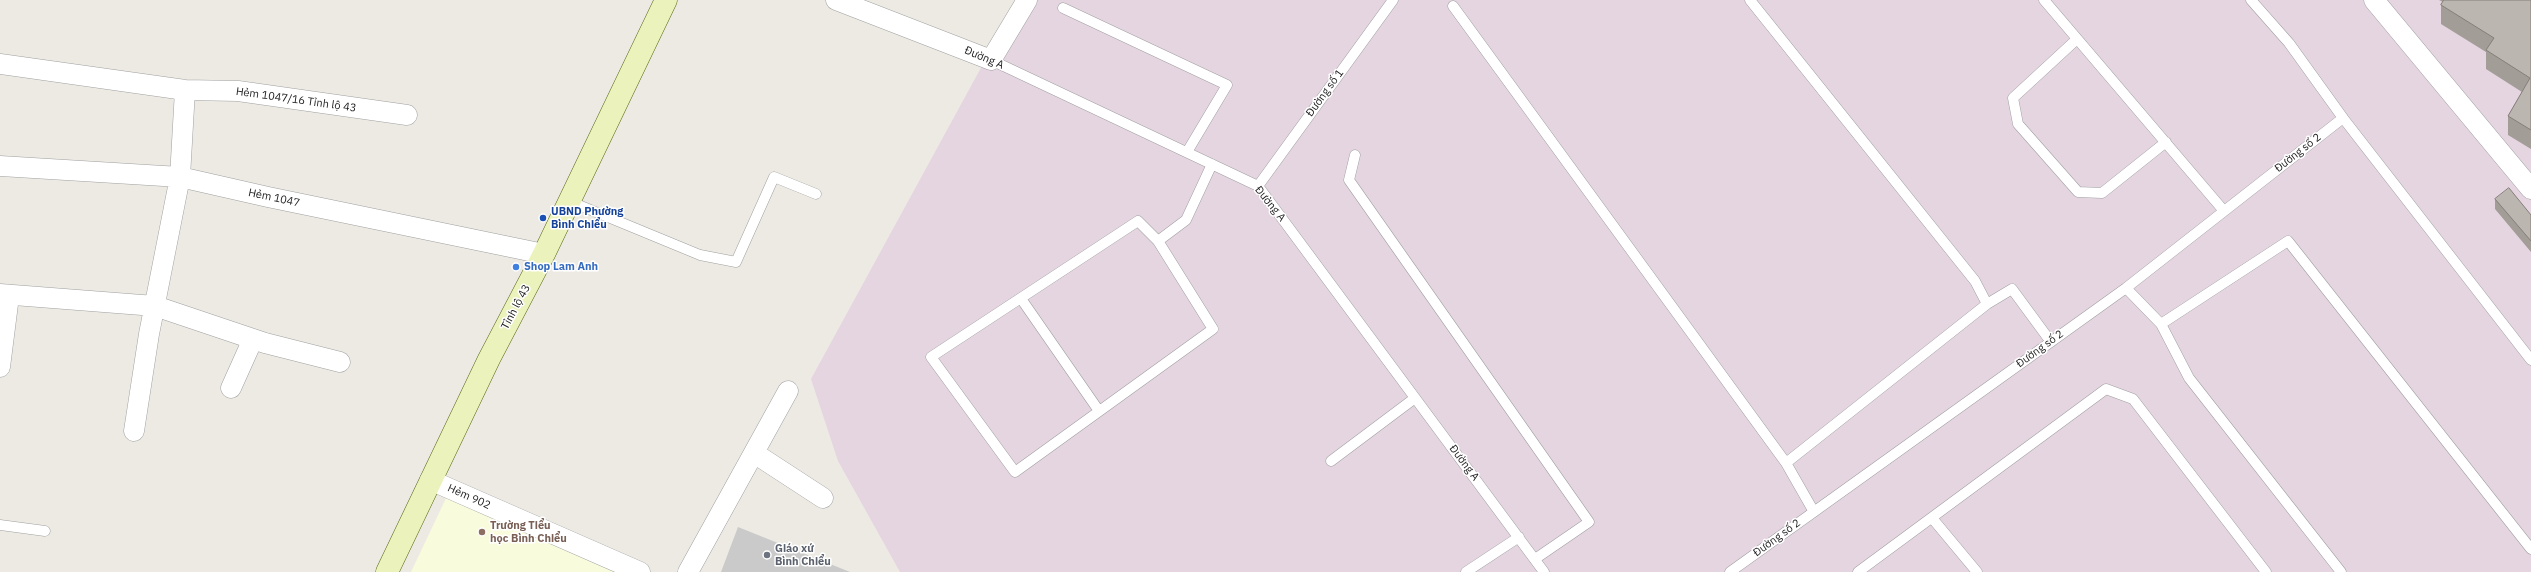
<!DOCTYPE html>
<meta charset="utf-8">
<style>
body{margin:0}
canvas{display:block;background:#eceae3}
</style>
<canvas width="2531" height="572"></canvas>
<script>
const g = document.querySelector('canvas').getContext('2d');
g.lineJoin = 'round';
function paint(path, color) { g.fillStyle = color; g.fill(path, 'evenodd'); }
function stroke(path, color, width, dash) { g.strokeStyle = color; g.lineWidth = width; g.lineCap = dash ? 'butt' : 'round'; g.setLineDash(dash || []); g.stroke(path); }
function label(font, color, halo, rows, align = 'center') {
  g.font = font + ' "IBM Plex Sans",sans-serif'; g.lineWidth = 3; g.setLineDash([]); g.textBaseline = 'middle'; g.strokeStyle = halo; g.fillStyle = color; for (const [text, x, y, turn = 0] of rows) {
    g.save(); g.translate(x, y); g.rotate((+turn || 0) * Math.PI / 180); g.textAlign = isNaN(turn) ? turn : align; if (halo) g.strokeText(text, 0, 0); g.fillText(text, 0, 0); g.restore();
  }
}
paint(new Path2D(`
 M1018,0H2531V572H900L838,461L811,379Z`), '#e5d5e1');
paint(new Path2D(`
 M449,492L620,572H411Z`), '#f9fbdd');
paint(new Path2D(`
 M738,527L850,572H721Z`), '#cacaca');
const lane = new Path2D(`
 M2044,0L2224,211
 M2251,0L2289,43L2343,118L2531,360
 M1453,6L1786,463L1987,304L1975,281L1750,0
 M1063,8L1227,85L1187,152
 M2077,39L2013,98L2018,124L2078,192L2102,193L2166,142
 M991,60L1258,186L1544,572
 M1355,155L1349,180L1589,522L1535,559
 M1258,186L1393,0
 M569,201L700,255L736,262L774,177L816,194
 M1158,241L1138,221L931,357L1015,472L1213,329L1158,241L1186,220L1212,164
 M2126,288L2161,324L2288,241L2531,549
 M1022,300L1099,411
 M1987,304L2012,289L2051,342
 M2161,324L2189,378L2341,572
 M1331,461L1415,398
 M1786,463L1814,512
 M1932,518L1977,572
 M0,525L45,531
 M1466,572L1519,537
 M1730,572L2126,288L2343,118
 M1858,572L2106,389L2133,399L2266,572`);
const street = new Path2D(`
 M836,0L991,60L1027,0
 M2374,0L2531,189
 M0,64L185,90L238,91L407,115
 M0,166L180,177L268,197L544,254
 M0,294L155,306L265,343L340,362
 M0,367L9,296
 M231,388L253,339
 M134,431L149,334L180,177L185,90
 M754,453L823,498
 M430,480L640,572
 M688,572L788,391`);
const secondary = new Path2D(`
 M387,572L489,359L544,254L666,0`);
stroke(lane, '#a0a0a0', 11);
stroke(street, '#a0a0a0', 21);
stroke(secondary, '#586610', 23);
stroke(lane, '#fff', 10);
stroke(street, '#fff', 20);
stroke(secondary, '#ecf2bb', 22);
paint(new Path2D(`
 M2439,0H2531V149L2508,135V116L2522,92L2486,69V52L2441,24V5L2443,2Z
 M2495,199L2531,215V252L2495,209Z`), '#a29d97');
const building = new Path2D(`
 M2444,0H2531V130L2508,116L2530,78L2486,50L2494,38L2441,5Z
 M2509,188L2531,215V241L2495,199Z`);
paint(building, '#bcb6b0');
stroke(building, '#847f7b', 1);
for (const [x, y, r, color] of [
 [543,218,4,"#1a4fb4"],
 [516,267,4,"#3f7fe0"],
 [482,532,4,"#8d6e63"],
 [767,555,4,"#6b7280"]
]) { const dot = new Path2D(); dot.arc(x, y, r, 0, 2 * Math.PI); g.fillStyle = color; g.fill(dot); stroke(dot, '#fff', 1.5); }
label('11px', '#1c1c1c', '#fff', [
 ["Đường A",984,58,23],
 ["Đường số 1",1325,93,-54],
 ["Hẻm 1047/16 Tỉnh lộ 43",296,100,8],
 ["Đường số 2",2298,153,-38],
 ["Hẻm 1047",274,198,12],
 ["Đường A",1270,204,51],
 ["Tỉnh lộ 43",516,307,-62],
 ["Đường số 2",2040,349,-36],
 ["Đường A",1464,463,53],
 ["Hẻm 902",469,497,24],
 ["Đường số 2",1777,538,-36]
]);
label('bold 11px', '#164399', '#fff', [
 ["UBND Phường",551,212],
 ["Bình Chiểu",551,225]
], 'left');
label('bold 11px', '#366cbe', '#fff', [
 ["Shop Lam Anh",524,267]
], 'left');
label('bold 11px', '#785e54', '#fff', [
 ["Trường Tiểu",490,526],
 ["học Bình Chiểu",490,539]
], 'left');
label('bold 11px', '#5b616d', '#fff', [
 ["Giáo xứ",775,549],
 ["Bình Chiểu",775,562]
], 'left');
</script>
